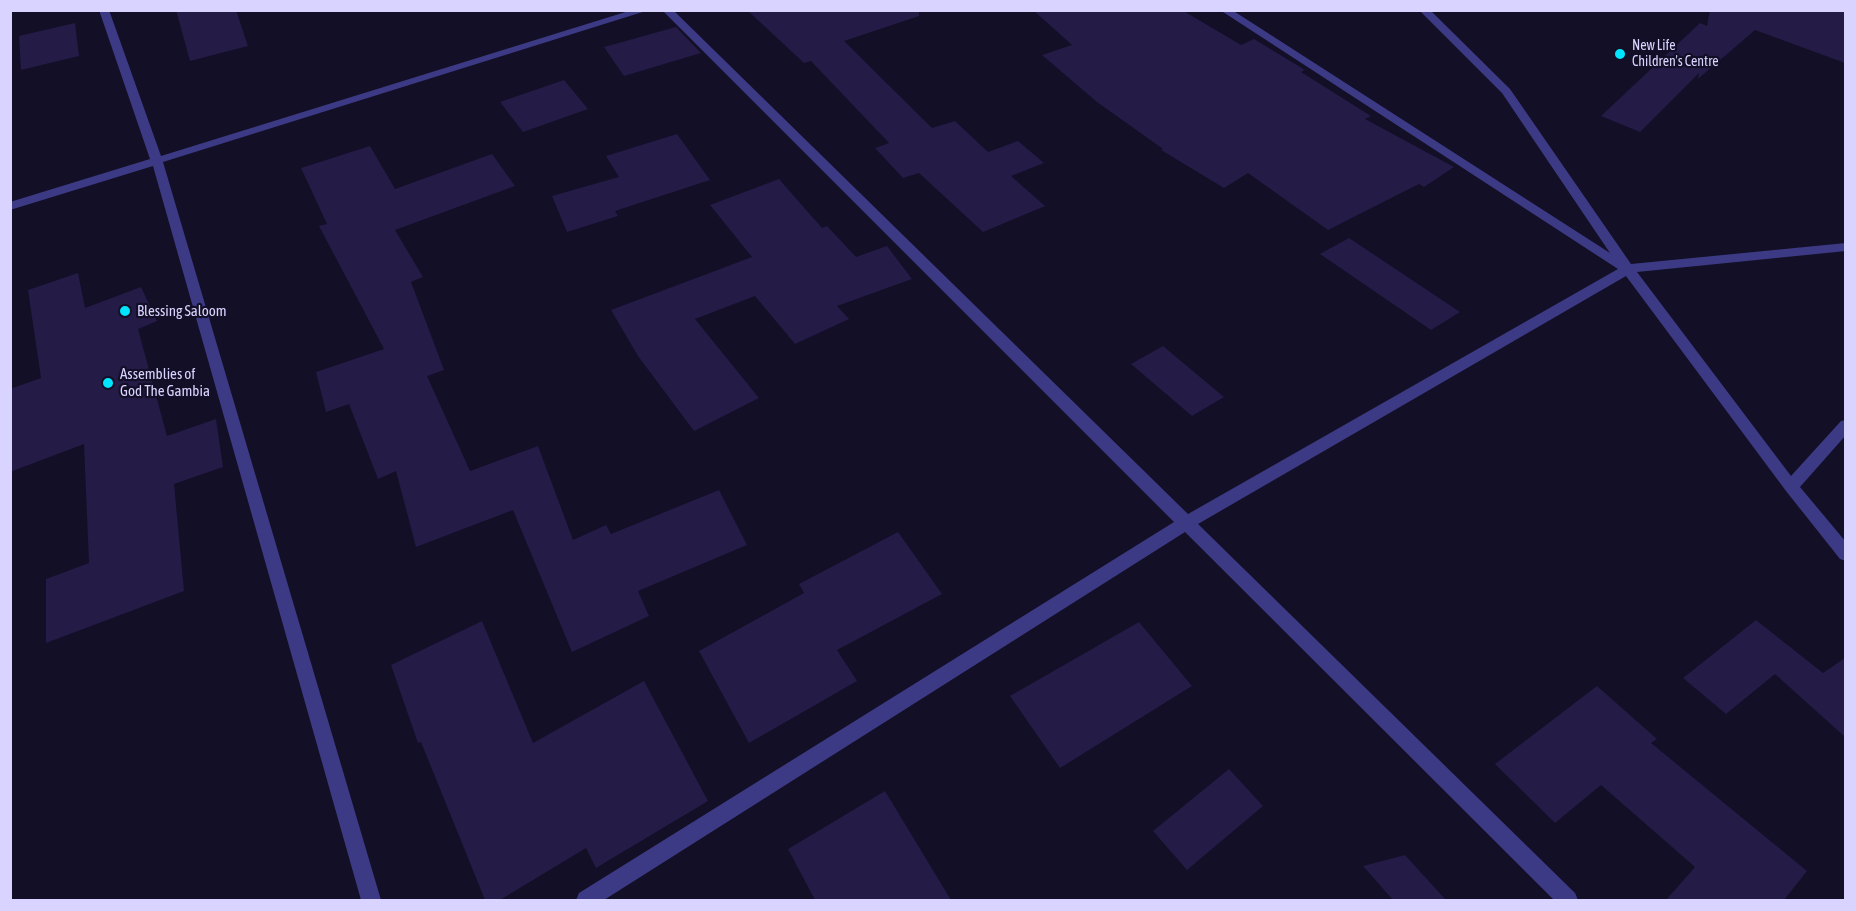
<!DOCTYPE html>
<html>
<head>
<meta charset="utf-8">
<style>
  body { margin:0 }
  #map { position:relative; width:1856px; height:911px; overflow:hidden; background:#130f26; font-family:"Asap Condensed",sans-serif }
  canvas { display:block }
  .frame { position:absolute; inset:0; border:12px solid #d9d4ff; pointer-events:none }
</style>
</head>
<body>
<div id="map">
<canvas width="1856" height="911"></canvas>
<div class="frame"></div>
</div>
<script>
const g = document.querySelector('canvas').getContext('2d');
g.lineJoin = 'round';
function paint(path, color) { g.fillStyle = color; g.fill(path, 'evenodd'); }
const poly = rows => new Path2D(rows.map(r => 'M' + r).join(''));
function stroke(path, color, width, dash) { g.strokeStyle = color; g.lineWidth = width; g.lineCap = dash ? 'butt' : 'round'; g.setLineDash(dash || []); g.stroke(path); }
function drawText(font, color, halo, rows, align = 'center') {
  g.font = font + ' "Asap Condensed",sans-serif'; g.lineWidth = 4.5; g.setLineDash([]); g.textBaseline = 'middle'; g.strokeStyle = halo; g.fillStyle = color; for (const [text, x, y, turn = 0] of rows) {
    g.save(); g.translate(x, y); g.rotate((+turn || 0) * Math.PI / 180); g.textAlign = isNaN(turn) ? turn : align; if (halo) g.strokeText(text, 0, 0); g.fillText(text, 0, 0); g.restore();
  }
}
const building = poly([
  [176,10,236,10,248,46,190,61],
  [747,10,919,10,919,16,844,41,932,128,955,121,988,152,1018,141,1044,163,1011,176,1045,206,983,232,919,173,903,178,875,148,889,143,811,61,804,63],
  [1033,10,1182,10,1241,45,1254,39,1305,70,1301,72,1371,116,1365,119,1454,167,1424,187,1419,184,1328,230,1248,173,1224,188,1161,150,1163,149,1097,102,1042,55,1072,45],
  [1710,10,1845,10,1845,63,1755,30,1698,79,1699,73,1640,132,1601,116,1700,23,1707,26],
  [75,23,79,56,21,70,19,36],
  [676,27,701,53,624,76,604,47],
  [564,80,588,109,523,132,500,102],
  [677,134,710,180,615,211,618,216,567,232,552,196,619,177,606,156],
  [370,146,395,189,492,154,515,186,395,230,423,277,411,282,444,370,427,376,470,471,538,446,573,540,606,525,611,534,719,490,747,545,638,591,649,616,572,652,513,510,416,547,396,471,378,479,349,404,326,412,316,372,384,349,319,226,327,224,301,168],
  [779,179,822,228,827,226,856,257,887,246,912,279,837,306,849,319,795,344,755,296,695,319,759,398,694,431,638,356,611,310,752,257,710,205],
  [1349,238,1460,312,1431,330,1320,254],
  [78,273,85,308,141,287,157,321,138,329,167,436,216,419,223,467,174,484,184,591,46,643,46,579,89,563,84,444,10,472,10,389,41,378,28,290],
  [1163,346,1224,397,1192,416,1131,364],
  [898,532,942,594,837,650,857,681,749,743,699,651,804,593,799,584],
  [1756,620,1823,673,1845,658,1845,737,1775,674,1726,714,1683,678],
  [482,621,533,743,644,681,708,801,596,868,586,848,500,900,485,900,421,742,418,743,391,665],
  [1139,622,1192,686,1060,768,1010,696],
  [1597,686,1657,739,1651,743,1807,871,1784,900,1666,900,1695,867,1601,785,1555,823,1495,764],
  [1229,769,1263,806,1187,870,1153,831],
  [885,791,951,900,815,900,788,849],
  [1405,855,1446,900,1393,900,1363,866]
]);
const minor = poly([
  [99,10,109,10,161,156,632,10,649,10,163,162,381,900,361,900,153,166,10,210,10,202,150,159,99,10],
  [662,10,673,10,1188,514,1618,269,1220,10,1232,10,1610,253,1502,93,1419,10,1430,10,1510,89,1631,264,1846,243,1846,251,1637,272,1791,476,1841,421,1846,420,1846,435,1800,487,1846,542,1846,561,1840,559,1786,491,1626,276,1198,524,1575,893,1578,900,1554,900,1185,532,604,900,576,900,579,893,1174,522,662,10]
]);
const markers = [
  [1620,54,6,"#00e5ff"],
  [125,311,6,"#00e5ff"],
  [108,383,6,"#00e5ff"]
];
const farPoinames = [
  ["New Life",1632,46],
  ["Children's Centre",1632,62]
];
const poiNames = [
  ["Blessing Saloom",137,311],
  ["Assemblies of",120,374],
  ["God The Gambia",120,391]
];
paint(building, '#241b47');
paint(minor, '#3d3a85');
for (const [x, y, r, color] of markers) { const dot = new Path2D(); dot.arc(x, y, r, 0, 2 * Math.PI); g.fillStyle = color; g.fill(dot); stroke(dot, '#130f26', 2); }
drawText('14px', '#d9d4ff', '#130f26', farPoinames, 'left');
drawText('15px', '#d9d4ff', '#130f26', poiNames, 'left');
</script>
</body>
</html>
